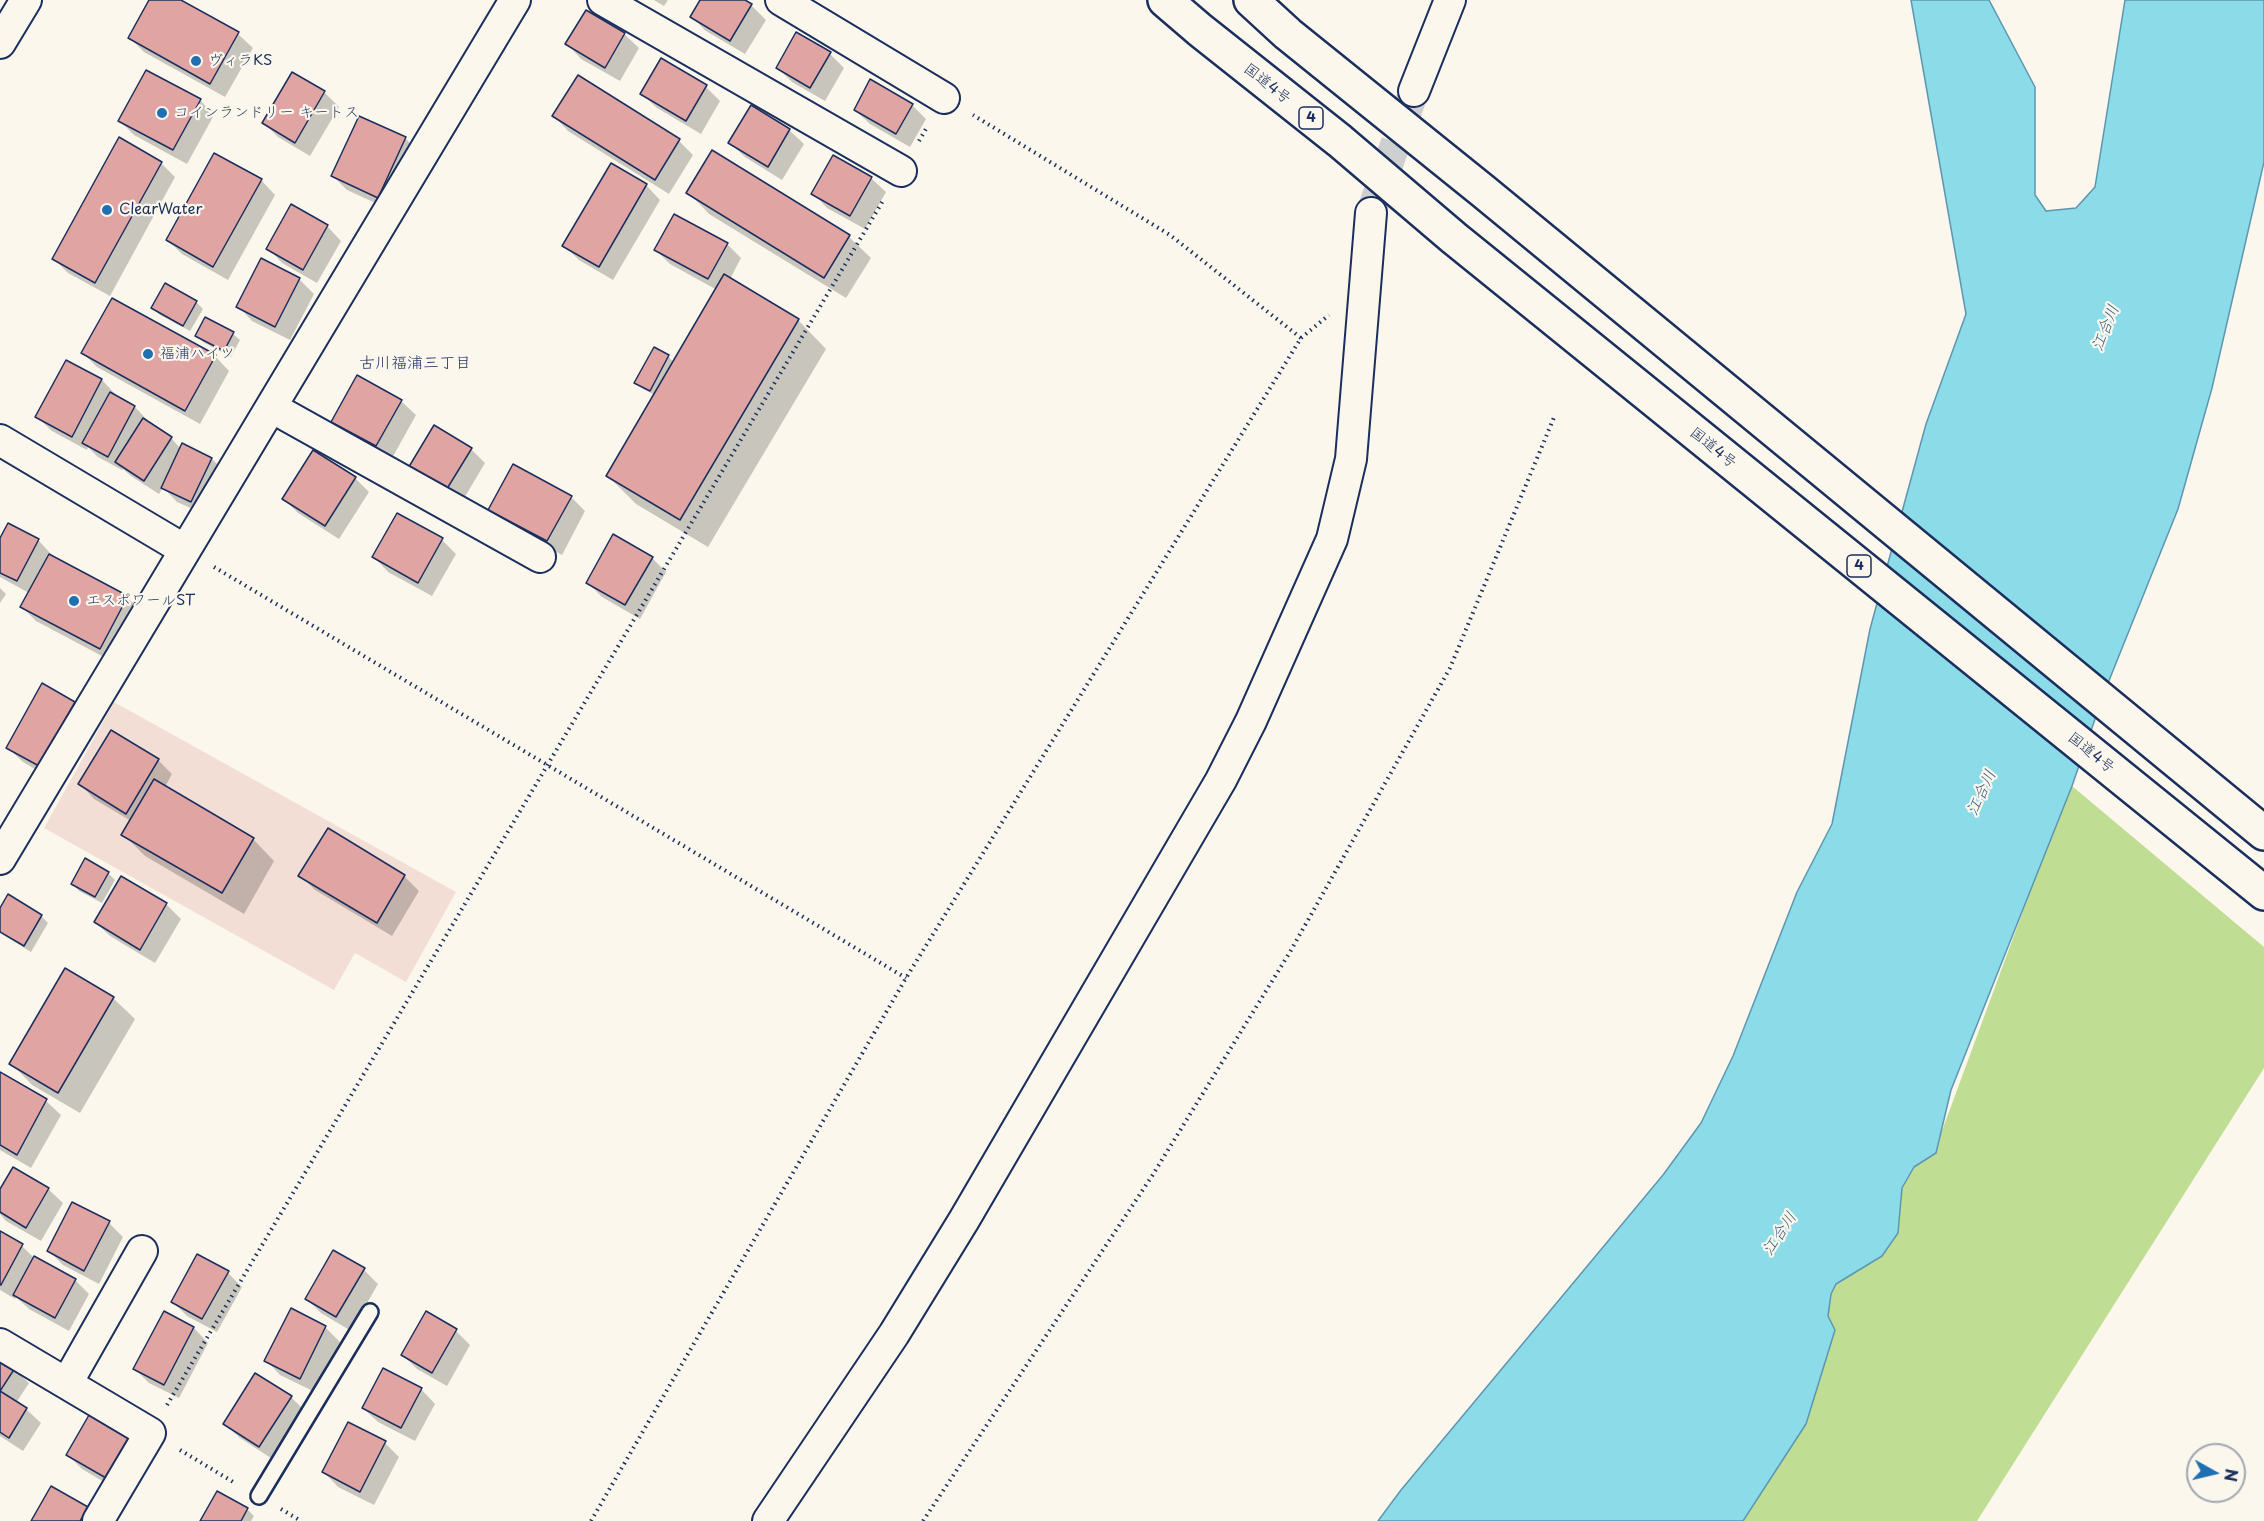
<!DOCTYPE html>
<html>
<head>
<meta charset="utf-8">
<style>
  body { margin:0 }
  #map { position:relative; width:2264px; height:1521px; overflow:hidden; background:#fbf7ec; font-family:"Playpen Sans",sans-serif }
  canvas { display:block }
  .north { position:absolute; left:2186px; top:1443px; width:60px; height:60px; box-sizing:border-box; background:#fbf7ec; border:2px solid #a1a7b3; border-radius:50%; rotate:98deg; font-size:16px; font-weight:700; line-height:24px; text-align:center; color:#1b2f5e }
  .north::after { content:''; display:block; margin:auto; width:21px; height:27px; background:#1f6fb2; clip-path:polygon(50% 0,100% 100%,50% 72%,0 100%) }
</style>
</head>
<body>
<div id="map">
<canvas width="2264" height="1521"></canvas>
<div class="north">N</div>
</div>
<script>
const g = document.querySelector('canvas').getContext('2d');
g.lineJoin = 'round';
function paint(path, color) { g.fillStyle = color; g.fill(path, 'evenodd'); }
const poly = rows => new Path2D(rows.map(r => 'M' + r).join(''));
function stroke(path, color, width, dash) { g.strokeStyle = color; g.lineWidth = width; g.lineCap = dash ? 'butt' : 'round'; g.setLineDash(dash || []); g.stroke(path); }
function drawText(font, color, halo, rows, align = 'center') {
  g.font = font + ' "Playpen Sans","Klee One",sans-serif'; g.lineWidth = 4.5; g.setLineDash([]); g.textBaseline = 'middle'; g.strokeStyle = halo; g.fillStyle = color; for (const [text, x, y, turn = 0] of rows) {
    g.save(); g.translate(x, y); g.rotate((+turn || 0) * Math.PI / 180); g.textAlign = isNaN(turn) ? turn : align; if (halo) g.strokeText(text, 0, 0); g.fillText(text, 0, 0); g.restore();
  }
}
const built = poly([
  [114,702,456,892,406,982,355,953,334,990,44,828]
]);
const green = poly([
  [2072,786,2264,947,2264,1068,1977,1521,1743,1521,1806,1424,1828,1316,1831,1294,1836,1284,1882,1256,1898,1233,1902,1188,1914,1167,1936,1153,1939,1139,2030,892]
]);
const water = poly([
  [1911,0,1989,0,2035,87,2035,195,2046,211,2076,208,2095,187,2125,0,2264,0,2264,162,2212,388,2178,509,2104,693,2072,786,1951,1090,1936,1153,1914,1167,1902,1188,1898,1233,1882,1256,1836,1284,1831,1294,1828,1316,1835,1330,1806,1424,1743,1521,1378,1521,1401,1490,1663,1175,1701,1123,1733,1056,1797,892,1832,824,1870,629,1926,424,1966,314,1911,0]
]);
const shadow = poly([
  [151,0,178,0,238,34,253,48,225,97,144,52,130,38],
  [654,0,668,0,664,6],
  [702,0,742,0,751,5,766,20,745,54,706,31,692,17],
  [586,12,624,34,639,48,620,81,581,59,567,44],
  [797,34,830,54,844,68,825,101,792,82,778,68],
  [706,87,720,101,701,134,657,108,642,94],
  [324,92,339,107,310,156,278,137,264,123],
  [200,100,214,115,187,164,134,135,120,121],
  [912,105,926,119,910,147,870,124,855,110],
  [752,107,789,130,804,144,782,180,745,157,730,143],
  [554,116,679,141,693,155,669,194,568,131],
  [405,138,420,153,393,211,347,190,333,176],
  [712,152,849,237,871,258,846,298,709,214,688,192],
  [161,163,175,177,110,296,68,273,54,259],
  [871,178,886,192,865,229,827,208,813,193],
  [261,180,275,195,228,280,182,254,168,240],
  [646,185,660,200,613,280,579,260,564,246],
  [327,226,341,241,317,283,282,263,268,248],
  [727,244,741,258,730,279,798,320,826,349,708,547,636,504,607,475,655,395,643,389,636,382,668,356,674,363,717,290,670,264,656,250],
  [299,279,314,294,290,340,252,321,238,306],
  [196,302,203,309,190,331,160,315,153,308],
  [233,334,240,340,231,357,203,342,197,335],
  [83,353,215,356,229,371,200,424,97,367],
  [67,362,102,380,116,395,115,397,135,407,149,422,148,424,171,438,181,449,183,445,212,459,226,473,206,515,177,502,163,487,159,494,131,476,123,469,122,470,98,457,88,447,87,450,52,431,37,417],
  [401,401,416,415,391,460,347,436,333,422],
  [471,449,485,463,460,505,409,470],
  [355,478,369,492,339,539,298,513,284,499],
  [571,497,585,511,562,555,505,524,490,509],
  [38,540,52,555,51,557,127,597,142,612,115,663,36,621,22,607,29,593,0,577,0,541],
  [442,540,456,554,432,596,388,572,374,557],
  [652,558,666,572,640,619,602,597,587,582],
  [0,588,6,594,0,603],
  [74,703,88,717,54,780,23,762,8,748],
  [158,760,172,774,165,787,253,839,274,861,244,914,145,856,123,834,131,821,94,799,80,784],
  [328,830,404,876,419,891,392,936,315,890,300,875],
  [86,860,108,873,115,880,102,903,79,891,73,884],
  [121,878,166,904,181,919,155,963,110,936,95,922],
  [0,911,41,916,48,923,31,952,0,933],
  [113,998,135,1019,80,1113,32,1085,11,1063],
  [0,1074,46,1101,61,1115,31,1168,0,1150],
  [14,1169,48,1189,63,1203,41,1241,6,1221,0,1214,0,1192],
  [109,1223,123,1237,99,1284,63,1265,49,1251],
  [0,1233,22,1246,35,1259,75,1280,89,1294,69,1331,29,1309,16,1297,15,1299,0,1290],
  [333,1252,364,1270,378,1284,351,1331,321,1313,306,1298],
  [228,1273,242,1287,217,1332,187,1316,173,1302],
  [291,1310,325,1327,340,1342,315,1392,280,1375,266,1360],
  [164,1313,194,1328,208,1343,179,1398,149,1383,135,1369],
  [456,1331,470,1345,447,1386,417,1369,403,1355],
  [0,1360,14,1369,29,1383,16,1403,26,1409,41,1423,23,1451,0,1436],
  [421,1389,435,1404,415,1441,378,1422,363,1408],
  [291,1397,305,1411,274,1460,240,1438,225,1424],
  [128,1440,142,1455,121,1492,82,1469,67,1454],
  [385,1443,399,1457,374,1505,338,1487,324,1472],
  [247,1509,254,1516,251,1521,202,1521]
]);
const building = poly([
  [149,0,181,0,239,32,210,84,128,38,149,0],
  [700,0,745,0,752,4,730,41,690,17,700,0],
  [586,10,625,33,605,68,565,44,586,10],
  [796,32,831,52,810,88,776,68,796,32],
  [661,58,707,85,686,121,640,94,661,58],
  [146,70,201,99,173,150,118,121,146,70],
  [292,72,325,91,295,143,262,123,292,72],
  [578,75,680,139,655,180,552,116,578,75],
  [870,79,913,104,896,134,854,110,870,79],
  [751,105,790,129,768,167,728,143,751,105],
  [359,116,406,137,378,198,331,176,359,116],
  [119,137,162,162,95,283,52,259,119,137],
  [712,150,850,235,824,278,686,193,712,150],
  [214,153,262,179,213,267,166,240,214,153],
  [833,155,872,177,850,216,811,194,833,155],
  [611,163,647,184,599,267,562,246,611,163],
  [291,204,328,225,303,270,266,249,291,204],
  [674,214,728,243,708,279,654,250,674,214],
  [261,258,300,278,275,327,236,307,261,258],
  [724,274,799,319,680,520,606,476,724,274],
  [165,283,197,301,183,326,151,308,165,283],
  [112,298,216,355,185,411,81,353,112,298],
  [205,317,234,332,224,351,195,336,205,317],
  [654,347,669,355,650,391,634,383,654,347],
  [66,360,102,379,72,437,35,417,66,360],
  [357,375,402,400,376,446,331,422,357,375],
  [110,392,135,406,108,457,82,443,110,392],
  [143,418,172,437,144,481,115,462,143,418],
  [434,425,472,448,445,492,407,470,434,425],
  [182,443,212,458,191,502,161,488,182,443],
  [313,450,356,477,325,526,282,499,313,450],
  [513,464,572,496,547,541,488,510,513,464],
  [397,513,443,538,418,583,372,557,397,513],
  [8,523,39,539,17,581,0,573,0,538,8,523],
  [613,534,653,557,625,605,586,583,613,534],
  [49,554,128,596,100,649,20,607,49,554],
  [42,683,75,702,39,766,6,748,42,683],
  [111,730,159,759,126,814,78,784,111,730],
  [154,779,254,838,222,893,121,835,154,779],
  [328,828,405,875,377,923,298,876,328,828],
  [85,858,109,872,95,897,71,884,85,858],
  [121,876,167,903,140,950,94,922,121,876],
  [8,894,42,915,24,946,0,932,0,908,8,894],
  [65,968,114,997,58,1093,9,1064,65,968],
  [0,1072,47,1099,17,1155,0,1145,0,1072],
  [13,1167,49,1188,26,1228,0,1212,0,1189,13,1167],
  [72,1202,110,1221,84,1271,47,1251,72,1202],
  [0,1231,23,1244,1,1285,0,1285,0,1231],
  [333,1250,365,1268,336,1317,305,1299,333,1250],
  [197,1254,229,1271,202,1319,171,1302,197,1254],
  [34,1256,76,1279,55,1318,13,1295,34,1256],
  [291,1308,326,1326,300,1379,264,1361,291,1308],
  [164,1311,194,1327,164,1385,133,1369,164,1311],
  [426,1311,457,1329,432,1373,401,1355,426,1311],
  [0,1358,15,1368,0,1391,27,1408,9,1438,0,1432,0,1358],
  [383,1368,422,1388,401,1428,362,1408,383,1368],
  [255,1373,292,1396,259,1447,223,1424,255,1373],
  [89,1415,129,1439,106,1478,66,1455,89,1415],
  [348,1422,386,1441,360,1492,322,1472,348,1422],
  [51,1486,88,1507,80,1521,31,1521,51,1486],
  [217,1491,248,1508,241,1521,200,1521,217,1491]
]);
const minorTunnel = poly([
  [1371,213,1414,91]
]);
const path = poly([
  [919,141,927,127],
  [1301,338,1329,315],
  [214,567,906,978],
  [167,1405,884,199],
  [180,1450,235,1483],
  [281,1509,301,1521],
  [591,1521,906,978,1301,338,1170,235,973,115],
  [923,1521,1152,1176,1290,952,1450,668,1555,415]
]);
const service = poly([
  [259,1496,370,1312]
]);
const minor = poly([
  [603,0,901,171],
  [781,0,944,98],
  [0,43,26,0],
  [1414,91,1450,0],
  [271,407,540,557],
  [0,440,185,550],
  [0,859,515,0],
  [0,1344,150,1433,98,1521],
  [67,1383,142,1251],
  [768,1521,894,1334,964,1220,1221,780,1251,721,1332,539,1351,459,1371,213]
]);
const trunk = poly([
  [1165,0,1200,30,1340,141,1454,238,2264,893],
  [1251,0,1288,34,1483,191,2264,833]
]);
const markers = [
  [196,61,6,"#1f6fb2"],
  [162,113,6,"#1f6fb2"],
  [107,210,6,"#1f6fb2"],
  [148,354,6,"#1f6fb2"],
  [74,601,6,"#1f6fb2"]
];
const shields = [
  [1311,118,24],
  [1859,566,24]
];
const shieldNames = [
  ["4",1311,118],
  ["4",1859,566]
];
const poiNames = [
  ["ヴィラKS",208,61],
  ["コインランドリー キートス",174,113],
  ["ClearWater",119,210],
  ["福浦ハイツ",160,354],
  ["エスポワールST",86,601]
];
const streetNames = [
  ["国道4号",1267,84,38],
  ["国道4号",1713,448,39],
  ["国道4号",2091,753,39]
];
const waterNames = [
  ["江合川",2106,328,-68],
  ["江合川",1982,793,-65],
  ["江合川",1780,1234,-56]
];
const neighbourhoodNames = [
  ["古川福浦三丁目",415,364]
];
paint(built, '#f3ded6');
paint(green, '#c0dd94');
paint(water, '#8bdbe8');
stroke(water, '#5e96b1', 1.5);
paint(shadow, '#0003');
paint(building, '#e0a5a3');
stroke(building, '#1b2f5e', 1.5);
stroke(minorTunnel, '#cecfd0', 30, [30, 15]);
stroke(service, '#1b2f5e', 20);
stroke(minor, '#1b2f5e', 34);
stroke(trunk, '#1b2f5e', 38);
stroke(path, '#1b2f5e', 4, [1.5, 4.5]);
stroke(service, '#fbf7ec', 15);
stroke(minor, '#fbf7ec', 30);
stroke(trunk, '#fbf7ec', 33);
for (const [x, y, r, color] of markers) { const dot = new Path2D(); dot.arc(x, y, r, 0, 2 * Math.PI); g.fillStyle = color; g.fill(dot); stroke(dot, '#fbf7ec', 2); }
for (const [x, y, w] of shields) { const box = new Path2D(); box.roundRect(x - w / 2, y - 11, w, 22, 4.5); g.fillStyle = '#fbf7ec'; g.fill(box); stroke(box, '#1b2f5e', 1.5); }
drawText('bold 14px', '#1b2f5e', null, shieldNames);
drawText('15px', '#1b2f5e', '#fbf7ec', poiNames, 'left');
drawText('15px', '#1b2f5e', '#fbf7ec', streetNames);
drawText('italic 16px', '#375a80', '#fbf7ec', waterNames);
drawText('16px', '#1b2f5e', '#fbf7ec', neighbourhoodNames);
</script>
</body>
</html>
